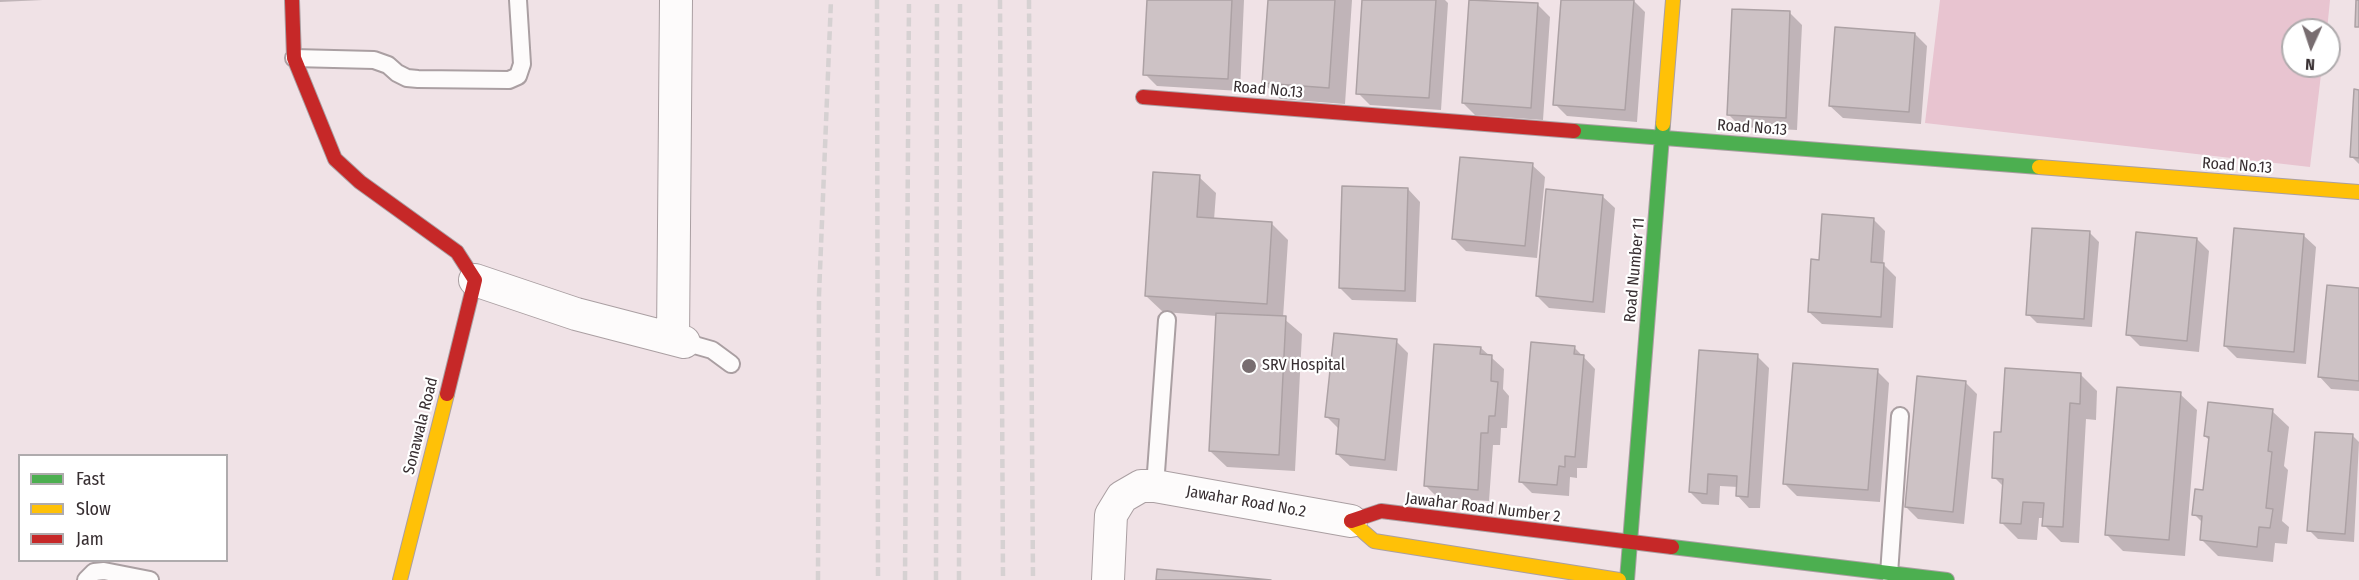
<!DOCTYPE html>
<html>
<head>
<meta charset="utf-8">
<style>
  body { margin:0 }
  #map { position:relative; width:2359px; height:580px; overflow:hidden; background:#f0e2e6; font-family:"Fira Sans Condensed",sans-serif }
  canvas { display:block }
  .legend { position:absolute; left:18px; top:454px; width:210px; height:108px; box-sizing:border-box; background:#fff; border:2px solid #afabad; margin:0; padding:8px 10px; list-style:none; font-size:18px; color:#372e31 }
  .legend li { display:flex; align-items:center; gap:12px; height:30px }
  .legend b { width:30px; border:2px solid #afabad }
  .north { position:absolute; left:2281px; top:18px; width:60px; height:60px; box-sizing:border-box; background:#fff; border:2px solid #afabad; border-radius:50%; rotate:183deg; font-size:16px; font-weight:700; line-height:24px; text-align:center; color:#372e31 }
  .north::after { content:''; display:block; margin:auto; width:21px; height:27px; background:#786d70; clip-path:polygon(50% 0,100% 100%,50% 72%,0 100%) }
</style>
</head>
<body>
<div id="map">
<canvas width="2359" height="580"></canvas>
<ul class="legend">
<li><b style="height:8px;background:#4caf50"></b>Fast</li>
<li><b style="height:8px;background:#ffc107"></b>Slow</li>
<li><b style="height:8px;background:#c62828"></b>Jam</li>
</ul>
<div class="north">N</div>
</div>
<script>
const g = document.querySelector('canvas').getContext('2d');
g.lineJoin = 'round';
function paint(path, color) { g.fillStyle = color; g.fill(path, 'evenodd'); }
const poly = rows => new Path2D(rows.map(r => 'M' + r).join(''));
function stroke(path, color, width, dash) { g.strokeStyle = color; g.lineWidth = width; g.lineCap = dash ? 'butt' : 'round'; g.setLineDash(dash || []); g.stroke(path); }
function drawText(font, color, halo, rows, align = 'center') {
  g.font = font + ' "Fira Sans Condensed",sans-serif'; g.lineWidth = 4.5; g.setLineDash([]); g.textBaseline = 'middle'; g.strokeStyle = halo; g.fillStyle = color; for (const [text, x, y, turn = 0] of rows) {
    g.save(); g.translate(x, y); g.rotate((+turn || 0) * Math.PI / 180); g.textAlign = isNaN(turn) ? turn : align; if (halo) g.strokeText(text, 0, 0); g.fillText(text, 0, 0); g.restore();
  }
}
const green = poly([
  [1940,0,2330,0,2327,30,2293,30,2293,66,2322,66,2310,167,1925,123]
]);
const shadow = poly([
  [0,0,43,0,0,2],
  [1148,0,1244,0,1240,91,1157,86,1145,74],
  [1270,0,1352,0,1345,104,1280,99,1263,83],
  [1363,0,1445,0,1448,3,1441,110,1370,105,1358,93],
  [1470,0,1538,5,1550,17,1543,120,1475,115,1463,103],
  [1562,0,1633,0,1645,12,1637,122,1567,116,1555,104],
  [1789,12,1802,25,1797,130,1741,127,1729,115],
  [1915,34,1927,46,1921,124,1843,118,1830,106],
  [2359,91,2359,164,2352,157],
  [1532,165,1545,177,1537,258,1466,251,1454,239],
  [1199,177,1216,193,1214,220,1272,224,1288,240,1283,318,1302,334,1295,471,1227,467,1210,451,1217,316,1163,312,1146,296],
  [1408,189,1420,202,1416,302,1352,300,1340,288],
  [1602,196,1615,208,1605,313,1549,308,1537,296],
  [1873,219,1885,231,1883,264,1896,277,1893,328,1822,324,1809,312,1821,262],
  [2090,233,2099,242,2092,327,2037,323,2028,314],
  [2303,235,2316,247,2306,364,2237,358,2225,346],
  [2197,239,2209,251,2199,352,2140,346,2128,334],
  [2359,289,2359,391,2331,389,2319,376],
  [1396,341,1408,353,1397,471,1350,466,1337,454,1340,430,1327,417],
  [1574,347,1595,369,1587,468,1577,468,1577,478,1570,477,1569,496,1532,493,1520,481],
  [1481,348,1504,369,1503,389,1509,396,1507,428,1501,428,1500,445,1493,445,1489,501,1438,498,1426,486],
  [1757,356,1769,368,1760,508,1749,508,1737,495,1738,487,1720,486,1719,505,1702,504,1690,492],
  [1877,371,1889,383,1880,502,1797,496,1785,484],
  [2080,374,2097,391,2096,420,2086,419,2079,543,2061,542,2044,525,2044,518,2039,518,2037,540,2018,539,2001,522,2004,487,1994,477,2002,434],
  [1965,382,1977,394,1964,524,1918,519,1906,507],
  [2180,394,2197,410,2185,556,2123,551,2107,535],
  [2272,411,2289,427,2284,466,2288,470,2282,521,2289,527,2287,544,2275,543,2273,562,2218,556,2201,539,2203,523,2194,514,2204,492,2210,441,2205,436],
  [2353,436,2359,442,2354,542,2318,539,2309,530]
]);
const building = poly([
  [1147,0,1232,0,1228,79,1143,75,1147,0],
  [1268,0,1335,0,1329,88,1262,83,1268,0],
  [1362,0,1436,0,1429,98,1356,94,1362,0],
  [1469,0,1538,3,1531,108,1462,103,1469,0],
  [1561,0,1634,0,1625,110,1553,105,1561,0],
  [2356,0,2359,0,2359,27,2355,27,2356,0],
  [1732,9,1790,11,1786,118,1727,115,1732,9],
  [1835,27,1915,33,1909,112,1829,106,1835,27],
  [2354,89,2359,90,2359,158,2350,157,2354,89],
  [1460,157,1533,163,1525,246,1452,239,1460,157],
  [1153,172,1200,175,1197,217,1272,222,1267,304,1145,296,1153,172],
  [1342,186,1408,188,1405,291,1339,288,1342,186],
  [1546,189,1603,195,1593,302,1536,296,1546,189],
  [1822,214,1874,218,1871,262,1884,263,1881,317,1808,312,1811,259,1819,260,1822,214],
  [2032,228,2090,231,2084,319,2026,315,2032,228],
  [2234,228,2304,234,2294,352,2224,346,2234,228],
  [2136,232,2197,238,2187,341,2126,335,2136,232],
  [2327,285,2359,288,2359,381,2318,377,2327,285],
  [1216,313,1286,316,1279,455,1209,451,1216,313],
  [1334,333,1397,339,1385,460,1336,454,1339,419,1325,417,1334,333],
  [1531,342,1575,346,1574,354,1584,355,1575,457,1565,456,1565,467,1559,466,1557,485,1519,482,1531,342],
  [1434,344,1481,347,1480,354,1492,355,1491,381,1498,382,1495,416,1489,416,1488,433,1481,433,1478,490,1424,486,1434,344],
  [1699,350,1758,354,1748,497,1736,496,1737,476,1708,474,1707,494,1689,492,1699,350],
  [1793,363,1878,369,1868,490,1783,484,1793,363],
  [2005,368,2081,373,2080,404,2070,403,2063,527,2042,526,2044,503,2023,502,2021,524,2000,523,2003,479,1992,478,1994,432,2001,432,2005,368],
  [1917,376,1966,381,1953,512,1905,507,1917,376],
  [2117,387,2181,392,2169,540,2105,535,2117,387],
  [2208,402,2273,409,2268,451,2272,452,2266,508,2273,509,2270,528,2259,527,2257,547,2200,540,2202,516,2192,515,2195,489,2203,490,2209,437,2204,436,2208,402],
  [2315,432,2353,434,2345,534,2307,531,2315,432],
  [1157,569,1271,580,1156,580,1157,569]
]);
const lane = poly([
  [294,58,374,60,388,65,397,73,407,78,418,79,509,80,518,76,522,64,518,0],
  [684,342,712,350,731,364],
  [1155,486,1167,320],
  [1889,574,1900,416],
  [86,580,94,572,104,571,150,580]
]);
const street = poly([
  [475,280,576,314,684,342],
  [673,339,676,0],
  [1108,580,1111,515,1122,497,1141,486,1155,486,1351,521]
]);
const fast = poly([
  [1574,131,2039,167],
  [1672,547,1947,580],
  [1627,580,1663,124]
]);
const slow = poly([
  [1663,124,1673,0],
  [2039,167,2359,192],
  [1351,521,1374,541,1619,580],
  [400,580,447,394]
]);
const jam = poly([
  [292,0,294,58,335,159,360,182,457,252,475,280,447,394],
  [1143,97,1574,131],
  [1351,521,1381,511,1672,547]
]);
const rail = poly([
  [877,0,878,580],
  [1000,0,1003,580],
  [1029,0,1033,580],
  [818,580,819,295,831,0],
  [905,580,909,0],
  [936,580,937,0],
  [959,580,960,0]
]);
const markers = [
  [1249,366,8,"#786d70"]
];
const streetNames = [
  ["Road No.13",1268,90,5],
  ["Road No.13",1752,128,4],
  ["Road No.13",2237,166,4],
  ["Road Number 11",1635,270,-85],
  ["Sonawala Road",421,426,-76],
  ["Jawahar Road No.2",1246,502,10],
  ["Jawahar Road Number 2",1483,508,7]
];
const poiNames = [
  ["SRV Hospital",1262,366]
];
paint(green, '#e8c4d0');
paint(shadow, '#0003');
paint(building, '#cdc2c5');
stroke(building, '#aca1a4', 1.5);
stroke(lane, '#aa9fa2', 20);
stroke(street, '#aa9fa2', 34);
stroke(fast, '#aa9fa2', 16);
stroke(slow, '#aa9fa2', 16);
stroke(jam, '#aa9fa2', 16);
stroke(lane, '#fdfbfb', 16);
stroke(street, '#fdfbfb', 32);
stroke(fast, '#4caf50', 14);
stroke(slow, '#ffc107', 14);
stroke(jam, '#c62828', 14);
stroke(rail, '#d6d1d2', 4.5, [9, 4.5]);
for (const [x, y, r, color] of markers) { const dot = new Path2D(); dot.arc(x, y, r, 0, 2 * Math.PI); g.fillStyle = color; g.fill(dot); stroke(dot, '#fff', 2); }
drawText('16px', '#372e31', '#fff', streetNames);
drawText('16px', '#372e31', '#fff', poiNames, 'left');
</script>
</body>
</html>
